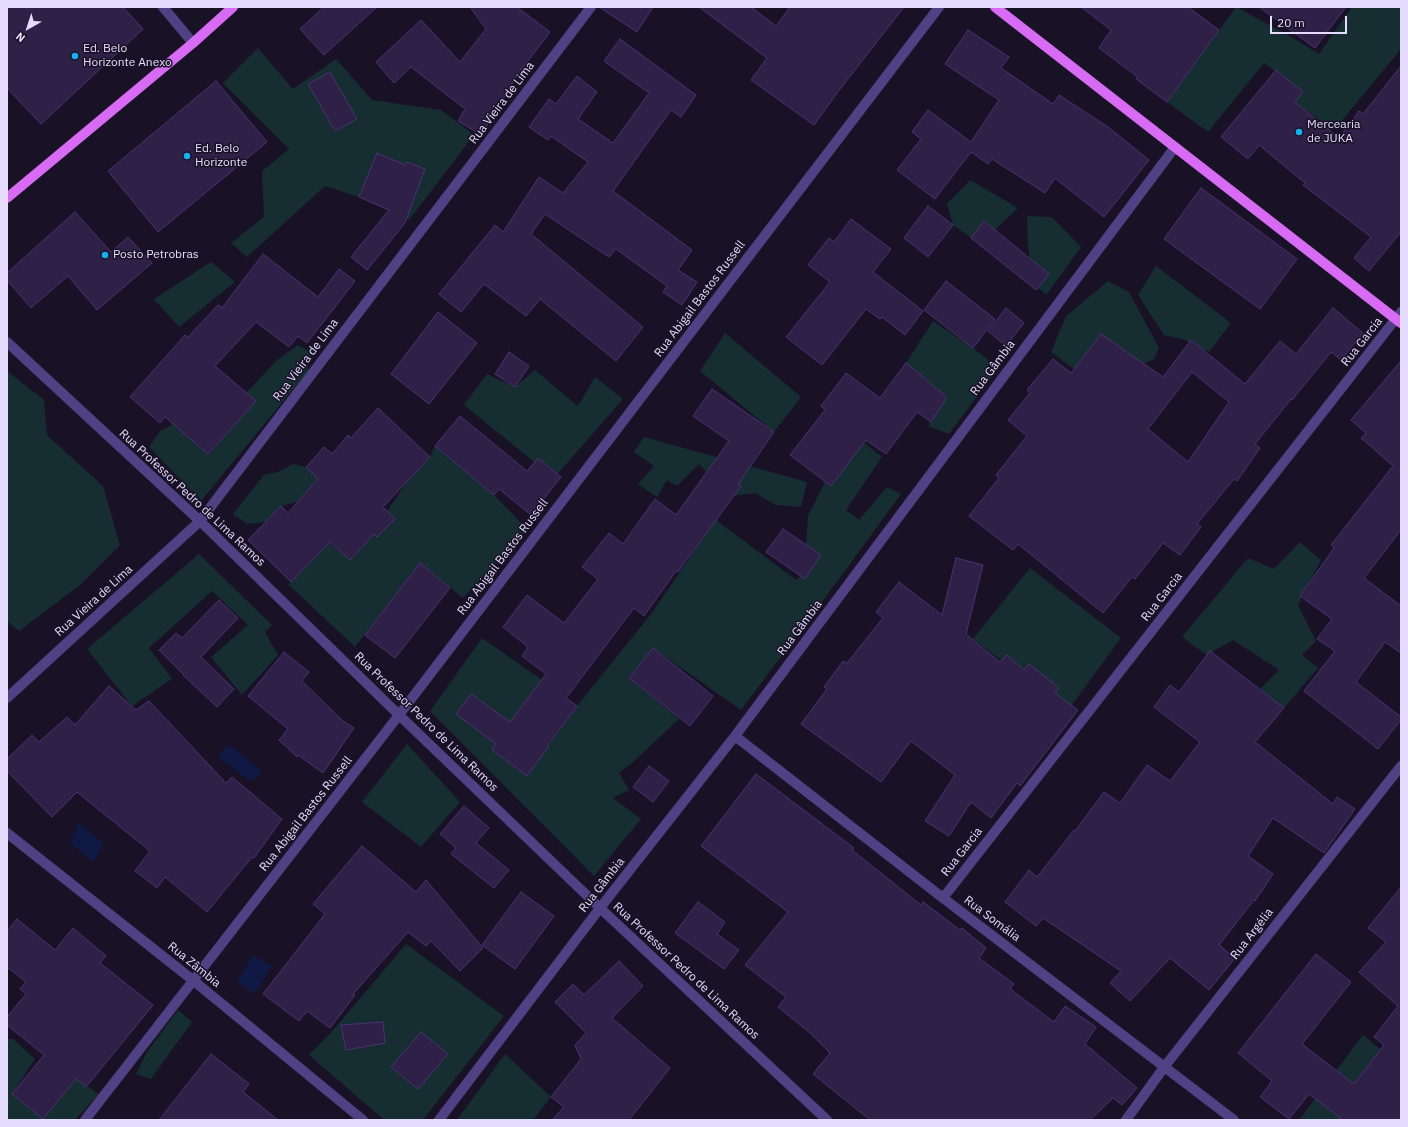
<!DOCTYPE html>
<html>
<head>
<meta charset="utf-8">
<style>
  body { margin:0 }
  #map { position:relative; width:1408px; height:1127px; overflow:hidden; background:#191227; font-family:"IBM Plex Sans",sans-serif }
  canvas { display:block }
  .frame { position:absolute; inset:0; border:8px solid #e5dbfc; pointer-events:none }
  .north { position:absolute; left:8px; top:8px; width:40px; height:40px; -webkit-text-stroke:3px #191227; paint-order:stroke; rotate:219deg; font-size:11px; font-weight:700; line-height:16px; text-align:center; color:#e5dbfc }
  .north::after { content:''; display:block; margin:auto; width:14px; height:18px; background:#e5dbfc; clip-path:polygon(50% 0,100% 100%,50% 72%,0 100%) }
  .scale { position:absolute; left:1270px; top:16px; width:77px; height:18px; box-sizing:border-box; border:2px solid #e5dbfc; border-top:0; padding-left:5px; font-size:12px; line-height:14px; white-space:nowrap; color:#e5dbfc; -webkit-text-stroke:3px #191227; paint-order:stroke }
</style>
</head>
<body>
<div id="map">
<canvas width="1408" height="1127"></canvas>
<div class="frame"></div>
<div class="north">N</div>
<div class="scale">20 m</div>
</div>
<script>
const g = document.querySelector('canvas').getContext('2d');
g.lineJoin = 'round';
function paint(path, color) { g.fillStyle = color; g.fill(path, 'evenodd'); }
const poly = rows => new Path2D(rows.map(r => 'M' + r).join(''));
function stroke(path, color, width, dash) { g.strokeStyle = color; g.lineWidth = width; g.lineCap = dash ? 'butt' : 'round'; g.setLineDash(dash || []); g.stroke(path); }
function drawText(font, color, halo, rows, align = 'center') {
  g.font = font + ' "IBM Plex Sans",sans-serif'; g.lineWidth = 3; g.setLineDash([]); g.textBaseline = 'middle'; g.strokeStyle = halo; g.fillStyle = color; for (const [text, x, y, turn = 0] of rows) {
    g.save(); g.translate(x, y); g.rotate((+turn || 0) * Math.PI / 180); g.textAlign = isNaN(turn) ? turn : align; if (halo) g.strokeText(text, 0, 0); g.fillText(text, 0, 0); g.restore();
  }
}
const green = poly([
  [1236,7,1293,38,1319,54,1352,7,1401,7,1401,49,1334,130,1294,102,1302,92,1264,63,1208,132,1167,102],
  [258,48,293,89,336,59,372,100,441,110,474,135,409,220,359,197,325,186,247,257,231,243,264,217,262,171,289,149,223,83],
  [970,180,1018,208,980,244,953,225,947,204],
  [1027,216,1052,217,1081,247,1046,295,1033,283,1028,246],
  [211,262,235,282,179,327,154,299],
  [1156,266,1231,323,1209,352,1185,340,1164,335,1138,295],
  [1108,281,1129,292,1159,348,1154,359,1134,368,1108,349,1074,369,1051,352,1066,316],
  [933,321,973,348,998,368,949,434,928,426,946,396,906,363],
  [725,333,801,397,774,432,700,371],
  [298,345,313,354,306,362,309,370,201,501,149,447,160,431,173,424,209,454,255,401,246,393,277,360],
  [535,370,578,406,595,377,623,399,554,478,464,405,487,374,515,387],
  [7,371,44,400,47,435,103,486,120,545,80,585,19,631,7,621],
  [830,416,882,457,846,510,859,520,887,487,901,494,842,575,741,710,653,648,629,678,679,719,633,762,619,773,629,790,613,798,641,819,594,876,430,711,482,638,542,680,492,750,527,776,577,706,651,614,716,520,796,580,821,555,806,547,808,516,834,464],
  [644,437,807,482,801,507,776,505,755,493,731,496,699,464,677,486,667,480,657,497,638,484,654,466,634,452],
  [435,446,494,495,527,529,463,598,420,563,355,647,288,584,291,582,329,543,350,560,365,544,406,483,430,457],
  [293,464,306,467,318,479,298,502,281,506,265,522,247,524,233,514,264,475,278,472],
  [1300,542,1321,560,1298,605,1316,641,1302,655,1318,668,1279,714,1260,689,1279,670,1233,640,1207,655,1182,637,1248,558,1274,569],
  [199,554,272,625,265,632,278,655,242,695,211,657,248,625,212,591,149,648,172,679,132,706,87,649],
  [1030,568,1121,638,1068,710,973,639],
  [407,744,460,802,421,847,362,802],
  [406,944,504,1016,423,1120,384,1120,309,1055,335,1028],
  [178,1010,192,1022,151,1079,136,1074,147,1052],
  [1363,1035,1401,1066,1387,1120,1299,1120],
  [7,1039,13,1039,35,1059,12,1094,43,1119,76,1079,99,1094,75,1120,7,1120],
  [505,1054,551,1097,533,1120,457,1120]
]);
const water = poly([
  [229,745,263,772,250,781,217,756],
  [79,823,104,844,93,862,70,843],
  [253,955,272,966,255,994,237,982]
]);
const building = poly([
  [7,7,123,7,143,29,41,124,7,88,7,7],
  [324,7,377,7,324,55,300,29,324,7],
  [470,7,517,7,550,32,518,74,481,135,458,121,465,109,411,67,394,83,376,62,421,20,460,62,486,29,470,7],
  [599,7,653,7,637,32,599,7],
  [699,7,751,7,776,26,790,7,904,7,837,93,814,125,751,80,767,58,699,7],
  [1081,7,1188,7,1219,30,1167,102,1136,79,1138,77,1099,48,1111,30,1081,7],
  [1259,7,1346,7,1315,48,1259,7],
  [968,30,1009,57,1001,68,1053,104,1059,95,1108,127,1149,160,1104,217,1055,178,1045,193,992,159,988,164,971,152,935,199,897,170,921,139,912,132,928,110,971,142,999,100,945,64,968,30],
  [620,39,696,95,681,117,671,110,613,191,692,250,678,270,697,282,682,305,663,292,667,286,616,249,609,257,545,214,531,234,643,327,616,361,540,299,526,316,484,284,461,312,439,294,495,225,503,232,539,177,563,193,588,162,551,136,548,140,529,127,549,99,556,104,577,76,597,92,578,119,613,143,649,93,604,61,620,39],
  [1401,66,1401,232,1369,271,1354,258,1371,237,1303,185,1305,183,1259,145,1248,159,1221,137,1276,70,1303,92,1295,102,1339,138,1359,111,1363,114,1401,66],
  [330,72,357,119,335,131,308,84,330,72],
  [216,81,267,142,158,232,108,171,216,81],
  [377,153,405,165,406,162,425,169,405,223,367,270,351,257,389,210,359,197,377,153],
  [1201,188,1297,259,1260,309,1164,239,1201,188],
  [928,206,953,225,928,257,904,238,928,206],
  [75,212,111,252,128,237,152,263,97,310,68,276,31,308,7,280,7,273,75,212],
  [851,219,891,249,873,272,923,311,905,335,882,317,880,319,866,309,822,365,786,337,830,282,808,265,829,238,834,242,851,219],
  [984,221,1049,274,1036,290,971,238,984,221],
  [263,254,318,297,339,269,355,281,307,343,298,336,289,347,256,322,215,366,256,401,208,454,165,417,160,423,130,397,185,335,188,337,218,305,222,308,263,254],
  [946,281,995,319,973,348,924,310,946,281],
  [1006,308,1024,323,1006,346,988,331,1006,308],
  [1333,308,1363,333,1341,360,1331,352,1292,400,1291,399,1255,444,1260,448,1237,481,1234,479,1197,524,1201,527,1180,555,1163,543,1135,579,1132,577,1103,613,1018,544,1013,550,969,516,999,478,996,475,1027,436,1008,420,1030,393,1027,390,1053,359,1071,373,1101,334,1163,377,1191,340,1245,384,1280,341,1296,354,1333,308],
  [1192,372,1229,402,1188,462,1148,429,1192,372],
  [438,312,477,343,429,404,391,374,438,312],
  [509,352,529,366,515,387,495,374,509,352],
  [1401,361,1401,530,1364,578,1401,606,1401,653,1385,642,1356,682,1401,717,1401,720,1378,749,1304,691,1335,651,1317,639,1332,619,1300,596,1334,548,1331,545,1393,466,1361,438,1366,433,1351,420,1401,361],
  [906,363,947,397,931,422,917,412,886,454,866,440,831,486,790,455,825,410,821,406,846,373,880,398,906,363],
  [712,389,774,432,738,484,741,486,678,572,676,571,644,616,634,608,566,698,577,706,548,745,549,746,527,776,492,750,496,744,456,714,471,694,510,722,546,674,522,656,528,647,503,627,527,595,564,623,598,579,582,567,609,533,623,544,655,499,676,515,729,441,693,416,712,389],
  [378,408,430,457,383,507,395,519,377,537,374,534,350,560,330,542,291,582,248,540,281,506,288,513,318,479,306,467,324,447,332,454,348,435,351,438,378,408],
  [460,416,527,471,538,458,561,477,531,515,499,489,494,495,435,446,460,416],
  [783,529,821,555,805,579,766,552,783,529],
  [956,558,983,565,966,634,1000,662,1007,655,1024,670,1029,664,1059,688,1055,693,1078,710,1020,786,1017,783,991,818,971,802,949,836,925,821,955,775,911,741,881,782,801,724,827,689,824,687,843,661,847,663,883,618,876,612,899,582,942,615,956,558],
  [420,563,450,588,395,658,365,635,420,563],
  [219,600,238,618,201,657,234,689,217,707,183,675,184,675,159,650,176,633,182,638,219,600],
  [653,648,713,696,690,726,629,678,653,648],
  [1210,651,1284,708,1255,742,1333,804,1337,797,1355,809,1324,853,1273,818,1248,856,1273,874,1255,901,1254,900,1219,945,1235,958,1209,990,1170,958,1130,1001,1110,983,1121,971,1043,918,1036,926,1005,902,1029,870,1037,877,1074,830,1075,831,1104,792,1120,803,1147,765,1170,781,1200,742,1154,707,1170,685,1179,692,1210,651],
  [284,652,309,672,302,681,342,720,354,728,323,773,298,755,297,757,279,740,288,729,248,696,284,652],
  [109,686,136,710,149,701,226,783,232,777,282,819,254,858,252,857,207,912,165,877,157,888,135,871,150,851,77,792,52,817,7,771,7,759,32,735,39,742,67,717,75,725,109,686],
  [649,766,669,781,653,802,633,787,649,766],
  [756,774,854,848,852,850,921,905,923,902,960,930,962,928,986,948,979,958,1014,984,1010,989,1054,1022,1065,1006,1096,1027,1085,1044,1137,1088,1122,1105,1113,1098,1090,1120,870,1120,813,1074,830,1053,809,1032,778,1007,786,997,745,965,788,912,701,846,756,774],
  [464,806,489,828,476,843,509,870,494,888,451,854,456,848,440,834,464,806],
  [362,846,416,892,426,880,483,948,460,971,431,941,426,946,408,932,353,994,355,995,330,1028,307,1011,299,1021,263,994,325,914,313,904,362,846],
  [1401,887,1401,1120,1343,1120,1309,1094,1289,1119,1260,1097,1272,1081,1238,1053,1316,954,1351,982,1302,1044,1354,1084,1384,1045,1374,1037,1398,1006,1359,972,1386,942,1368,928,1401,887],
  [521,892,554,916,515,969,482,945,521,892],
  [698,902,725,922,717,934,739,950,724,969,675,933,698,902],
  [17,919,55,950,73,928,106,956,100,963,153,1005,86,1087,76,1079,43,1119,12,1094,44,1055,7,1025,7,1017,26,994,20,989,26,982,7,967,7,931,17,919],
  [619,961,643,986,612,1018,670,1068,629,1120,552,1120,564,1107,551,1097,581,1059,575,1045,586,1033,555,1002,573,984,584,995,619,961],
  [383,1022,385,1043,346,1050,341,1025,383,1022],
  [421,1032,448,1054,418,1089,391,1067,421,1032],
  [211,1054,249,1084,243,1092,278,1120,159,1120,211,1054]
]);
const minor = poly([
  [163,7,193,43],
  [7,342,200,521,399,715,600,908,827,1120],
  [7,698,200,521,591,7],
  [735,736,943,898,1234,1120],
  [7,833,194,981,363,1120],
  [943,898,1401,312],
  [85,1120,399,715,939,7],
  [439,1120,600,908,735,736,1175,147],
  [1126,1120,1165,1066,1401,766]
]);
const major = poly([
  [995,7,1401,323],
  [7,198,193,43,233,7]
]);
const markers = [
  [75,56,4,"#17b2ed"],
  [1299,132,4,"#17b2ed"],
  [187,156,4,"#17b2ed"],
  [105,255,4,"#17b2ed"]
];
const poiNames = [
  ["Ed. Belo",83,49],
  ["Horizonte Anexo",83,63],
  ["Mercearia",1307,125],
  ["de JUKA",1307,139],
  ["Ed. Belo",195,149],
  ["Horizonte",195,163],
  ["Posto Petrobras",113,255]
];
const streetNames = [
  ["Rua Vieira de Lima",502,103,-53],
  ["Rua Abigail Bastos Russell",700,299,-53],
  ["Rua Garcia",1362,342,-52],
  ["Rua Vieira de Lima",306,360,-53],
  ["Rua Gâmbia",993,368,-53],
  ["Rua Professor Pedro de Lima Ramos",192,498,43],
  ["Rua Abigail Bastos Russell",503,557,-53],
  ["Rua Garcia",1162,597,-52],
  ["Rua Vieira de Lima",94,601,-42],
  ["Rua Gâmbia",800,628,-53],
  ["Rua Professor Pedro de Lima Ramos",426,722,44],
  ["Rua Abigail Bastos Russell",306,814,-52],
  ["Rua Garcia",962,852,-52],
  ["Rua Gâmbia",602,885,-52],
  ["Rua Somália",992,919,37],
  ["Rua Argélia",1252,934,-52],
  ["Rua Zâmbia",194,965,39],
  ["Rua Professor Pedro de Lima Ramos",686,971,43]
];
paint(green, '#162d31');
paint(water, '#0f1943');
paint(building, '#2e2047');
stroke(building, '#4a3371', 1);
stroke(minor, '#4f4183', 10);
stroke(major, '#d86bf3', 10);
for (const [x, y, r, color] of markers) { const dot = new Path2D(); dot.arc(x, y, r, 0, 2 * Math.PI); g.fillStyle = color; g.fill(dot); stroke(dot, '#191227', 1.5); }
drawText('12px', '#e5dbfc', '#191227', poiNames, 'left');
drawText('12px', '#e5dbfc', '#191227', streetNames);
</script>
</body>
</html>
